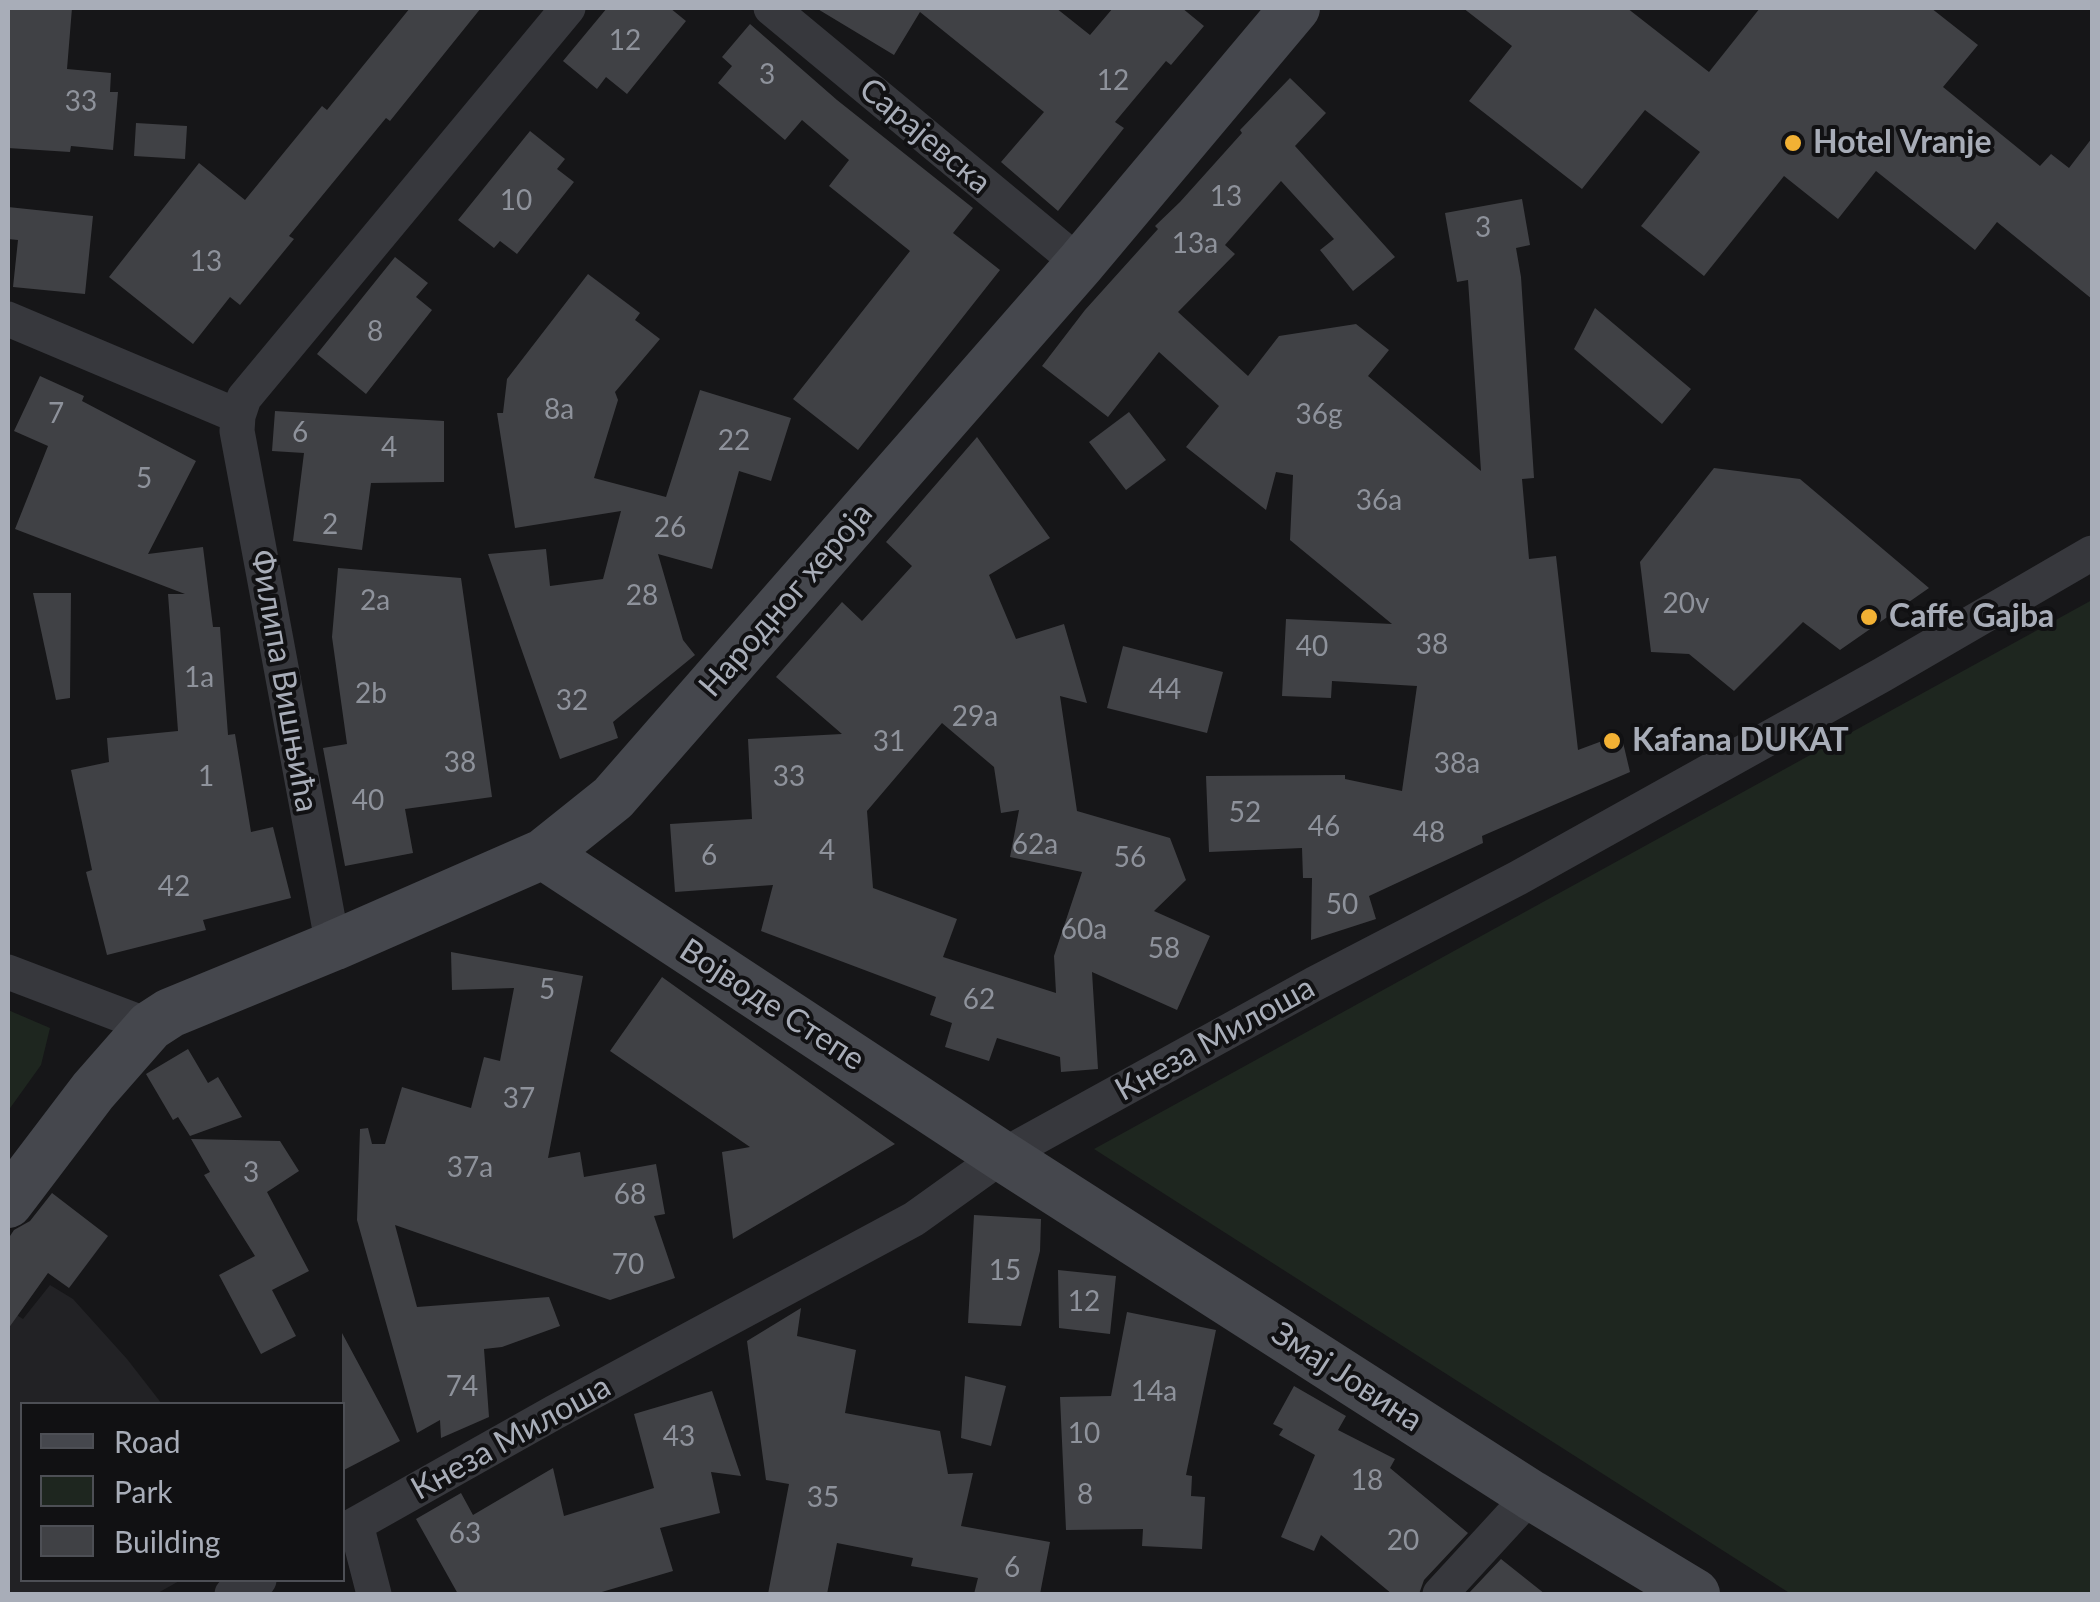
<!DOCTYPE html>
<html>
<head>
<meta charset="utf-8">
<style>
  body { margin:0 }
  #map { position:relative; width:2100px; height:1602px; overflow:hidden; background:#161618; font-family:Lato,sans-serif }
  canvas { display:block }
  .frame { position:absolute; inset:0; border:10px solid #a8adb8; pointer-events:none }
  .legend { position:absolute; left:20px; top:1402px; width:325px; height:180px; box-sizing:border-box; background:#111113; border:2px solid #4d4f55; margin:0; padding:12px 18px; list-style:none; font-size:30px; color:#a8adb8 }
  .legend li { display:flex; align-items:center; gap:20px; height:50px }
  .legend b { width:50px; border:2px solid #4d4f55 }
</style>
</head>
<body>
<div id="map">
<canvas width="2100" height="1602"></canvas>
<div class="frame"></div>
<ul class="legend">
<li><b style="height:12px;background:#45474d"></b>Road</li>
<li><b style="height:28px;background:#1e261f"></b>Park</li>
<li><b style="height:28px;background:#404145"></b>Building</li>
</ul>
</div>
<script>
const g = document.querySelector('canvas').getContext('2d');
g.lineJoin = 'round';
function paint(path, color) { g.fillStyle = color; g.fill(path, 'evenodd'); }
const poly = rows => new Path2D(rows.map(r => 'M' + r).join(''));
function stroke(path, color, width, dash) { g.strokeStyle = color; g.lineWidth = width; g.lineCap = dash ? 'butt' : 'round'; g.setLineDash(dash || []); g.stroke(path); }
function drawText(font, color, halo, rows, align = 'center') {
  g.font = font + ' Lato,sans-serif'; g.lineWidth = 8; g.setLineDash([]); g.textBaseline = 'middle'; g.strokeStyle = halo; g.fillStyle = color; for (const [text, x, y, turn = 0] of rows) {
    g.save(); g.translate(x, y); g.rotate((+turn || 0) * Math.PI / 180); g.textAlign = isNaN(turn) ? turn : align; if (halo) g.strokeText(text, 0, 0); g.fillText(text, 0, 0); g.restore();
  }
}
const built = poly([
  [50,1285,73,1299,127,1359,162,1404,22,1404,22,1580,181,1580,156,1594,8,1594,8,1325,15,1314,23,1319]
]);
const green = poly([
  [2092,600,2092,1594,1791,1594,1094,1149],
  [8,1010,50,1028,41,1065,8,1111]
]);
const building = poly([
  [8,8,72,8,67,69,111,73,110,92,118,92,113,150,71,146,70,152,8,148],
  [410,8,481,8,390,121,386,118,289,236,294,239,240,305,230,297,193,344,109,277,199,163,245,200,322,106,327,110],
  [607,8,670,8,686,21,627,94,606,77,597,89,563,61],
  [816,8,1056,8,1090,35,1113,8,1182,8,1204,26,1171,65,1166,61,1115,122,1124,128,1058,211,1001,162,1044,112,920,12,894,55],
  [1463,8,1627,8,1709,72,1760,8,1931,8,1978,45,1943,87,2040,166,2051,154,2069,168,2092,138,2092,299,1997,222,1975,250,1876,171,1838,219,1784,176,1704,276,1641,226,1700,152,1645,110,1582,189,1469,101,1512,46],
  [750,24,837,100,973,208,953,233,1000,270,858,450,793,399,910,251,829,186,849,160,802,120,785,140,718,83,732,66,722,57],
  [1290,78,1326,113,1295,146,1395,257,1353,291,1320,250,1334,239,1281,181,1225,245,1235,254,1178,312,1248,376,1279,336,1356,324,1389,350,1368,376,1481,471,1468,280,1457,282,1445,213,1522,199,1530,245,1516,248,1521,277,1534,478,1522,479,1529,559,1556,556,1578,750,1621,734,1630,772,1482,836,1483,843,1369,896,1376,919,1311,940,1312,878,1303,878,1302,848,1209,852,1206,776,1345,775,1345,779,1402,791,1417,686,1332,681,1331,698,1282,696,1286,619,1392,624,1290,540,1293,475,1276,472,1266,510,1186,447,1219,406,1159,352,1108,417,1042,366,1085,310,1158,229,1155,226,1180,202,1242,133,1240,130],
  [136,123,187,126,185,159,134,156],
  [530,131,565,159,557,169,574,182,517,254,500,241,494,248,458,220],
  [8,207,93,216,85,294,13,287,18,240,8,239],
  [395,257,428,283,416,297,432,310,366,394,317,354],
  [588,274,640,313,635,320,660,339,615,392,618,400,594,478,666,497,700,390,791,418,771,481,739,471,712,569,658,554,683,640,695,655,613,722,618,738,560,759,488,554,546,549,550,586,603,579,621,511,515,528,497,413,503,413,507,379],
  [1595,308,1691,389,1662,424,1574,349],
  [40,376,84,396,82,401,196,461,148,554,203,547,213,627,220,627,228,735,235,734,251,832,273,827,291,898,203,920,206,930,107,955,86,872,92,870,71,770,109,762,107,738,178,731,168,594,185,594,15,529,48,446,14,431],
  [275,411,444,421,444,482,371,483,362,550,293,541,304,453,272,451],
  [1129,412,1166,460,1126,490,1089,442],
  [977,437,1050,538,989,575,1016,639,1064,624,1087,703,1060,696,1077,811,1170,838,1186,880,1154,911,1210,936,1177,1010,1092,972,1098,1069,1061,1072,1060,1057,997,1038,989,1061,945,1047,952,1023,930,1015,936,997,761,931,773,885,675,892,670,824,752,819,748,739,842,734,776,677,842,602,862,621,912,566,886,542],
  [942,723,994,767,1001,813,1019,810,1010,857,1082,872,1054,956,1056,993,943,957,957,919,873,888,867,811],
  [1714,468,1800,479,1929,588,1840,650,1803,622,1734,691,1689,654,1651,652,1640,562],
  [338,568,461,578,492,797,405,809,413,853,345,866,323,748,347,744,332,637],
  [33,593,71,593,70,698,56,700],
  [1123,646,1223,672,1207,733,1107,708],
  [451,952,583,976,548,1158,580,1152,584,1177,656,1164,665,1214,654,1216,675,1278,610,1300,395,1225,417,1307,549,1297,560,1326,502,1347,484,1349,489,1417,441,1438,440,1420,417,1433,357,1220,360,1129,368,1128,372,1144,385,1144,402,1087,471,1108,484,1057,500,1061,514,988,452,990],
  [662,977,895,1144,733,1239,722,1152,750,1147,610,1051],
  [188,1049,208,1083,218,1077,242,1117,190,1136,178,1117,173,1120,146,1074],
  [191,1139,280,1141,299,1171,267,1192,309,1271,272,1290,296,1336,261,1354,219,1275,255,1256,204,1175,210,1172],
  [52,1193,108,1236,69,1288,48,1273,8,1329,8,1239,14,1230,30,1221],
  [974,1215,1041,1219,1040,1251,1021,1326,968,1323],
  [1058,1270,1116,1276,1110,1334,1059,1328],
  [801,1308,797,1336,856,1350,845,1413,940,1431,948,1474,973,1473,961,1526,1050,1542,1040,1594,974,1594,978,1578,911,1566,913,1558,837,1543,827,1594,768,1594,789,1484,766,1480,747,1341],
  [1127,1312,1216,1330,1186,1475,1192,1476,1191,1496,1205,1497,1202,1549,1142,1546,1143,1529,1066,1530,1060,1397,1111,1396],
  [342,1333,400,1441,342,1471],
  [965,1376,1006,1386,991,1446,961,1438],
  [1294,1386,1346,1416,1338,1430,1395,1459,1390,1468,1468,1533,1424,1580,1419,1594,1392,1594,1321,1535,1314,1551,1281,1537,1315,1455,1279,1435,1283,1429,1273,1424],
  [712,1391,741,1476,711,1472,720,1513,660,1528,673,1571,595,1594,458,1594,416,1519,461,1493,473,1515,553,1468,564,1516,654,1488,634,1414],
  [1501,1559,1545,1594,1468,1594]
]);
const street = poly([
  [771,8,1080,264],
  [8,319,238,416],
  [333,946,237,431,238,416,244,398,568,8],
  [8,972,150,1026],
  [356,1524,374,1594],
  [342,1532,555,1412,914,1219,1002,1156,1314,984,1518,878,1882,675,2092,553],
  [232,1594,259,1580],
  [1440,1594,1531,1495]
]);
const secondary = poly([
  [543,854,1002,1156,1531,1495,1695,1594],
  [8,1203,93,1091,150,1026,170,1013,333,946,543,854,613,798,1080,264,1295,8]
]);
const markers = [
  [1793,143,10,"#f2b134"],
  [1869,617,10,"#f2b134"],
  [1612,741,10,"#f2b134"]
];
const numberNames = [
  ["12",625,41],
  ["3",767,75],
  ["12",1113,81],
  ["33",81,102],
  ["13",1226,197],
  ["10",516,201],
  ["3",1483,228],
  ["13a",1195,244],
  ["13",206,262],
  ["8",375,332],
  ["8a",559,410],
  ["7",56,414],
  ["36g",1319,415],
  ["6",300,433],
  ["22",734,441],
  ["4",389,448],
  ["5",144,479],
  ["36a",1379,501],
  ["2",330,525],
  ["26",670,528],
  ["28",642,596],
  ["2a",375,601],
  ["20v",1686,604],
  ["38",1432,645],
  ["40",1312,647],
  ["1a",199,678],
  ["44",1165,690],
  ["2b",371,694],
  ["32",572,701],
  ["29a",975,717],
  ["31",889,742],
  ["38",460,763],
  ["38a",1457,764],
  ["1",206,777],
  ["33",789,777],
  ["40",368,801],
  ["52",1245,813],
  ["46",1324,827],
  ["48",1429,833],
  ["62a",1035,845],
  ["4",827,851],
  ["6",709,856],
  ["56",1130,858],
  ["42",174,887],
  ["50",1342,905],
  ["60a",1084,930],
  ["58",1164,949],
  ["5",547,990],
  ["62",979,1000],
  ["37",519,1099],
  ["37a",470,1168],
  ["3",251,1173],
  ["68",630,1195],
  ["70",628,1265],
  ["15",1005,1271],
  ["12",1084,1302],
  ["74",462,1387],
  ["14a",1154,1392],
  ["10",1084,1434],
  ["43",679,1437],
  ["18",1367,1481],
  ["8",1085,1495],
  ["35",823,1498],
  ["63",465,1534],
  ["20",1403,1541],
  ["6",1012,1568]
];
const streetNames = [
  ["Сарајевска",925,136,40],
  ["Народног хероја",786,600,-49],
  ["Филипа Вишњића",284,681,80],
  ["Војводе Степе",772,1005,33],
  ["Кнеза Милоша",1215,1039,-29],
  ["Змај Јовина",1347,1377,33],
  ["Кнеза Милоша",511,1438,-29]
];
const poiNames = [
  ["Hotel Vranje",1813,143],
  ["Caffe Gajba",1889,617],
  ["Kafana DUKAT",1632,741]
];
paint(built, '#222225');
paint(green, '#1e261f');
paint(building, '#404145');
stroke(street, '#37383d', 35);
stroke(secondary, '#45474d', 50);
for (const [x, y, r, color] of markers) { const dot = new Path2D(); dot.arc(x, y, r, 0, 2 * Math.PI); g.fillStyle = color; g.fill(dot); stroke(dot, '#111113', 4); }
drawText('28px', '#8e929b', null, numberNames);
drawText('32px', '#a8adb8', '#111113', streetNames);
drawText('bold 32px', '#a8adb8', '#111113', poiNames, 'left');
</script>
</body>
</html>
